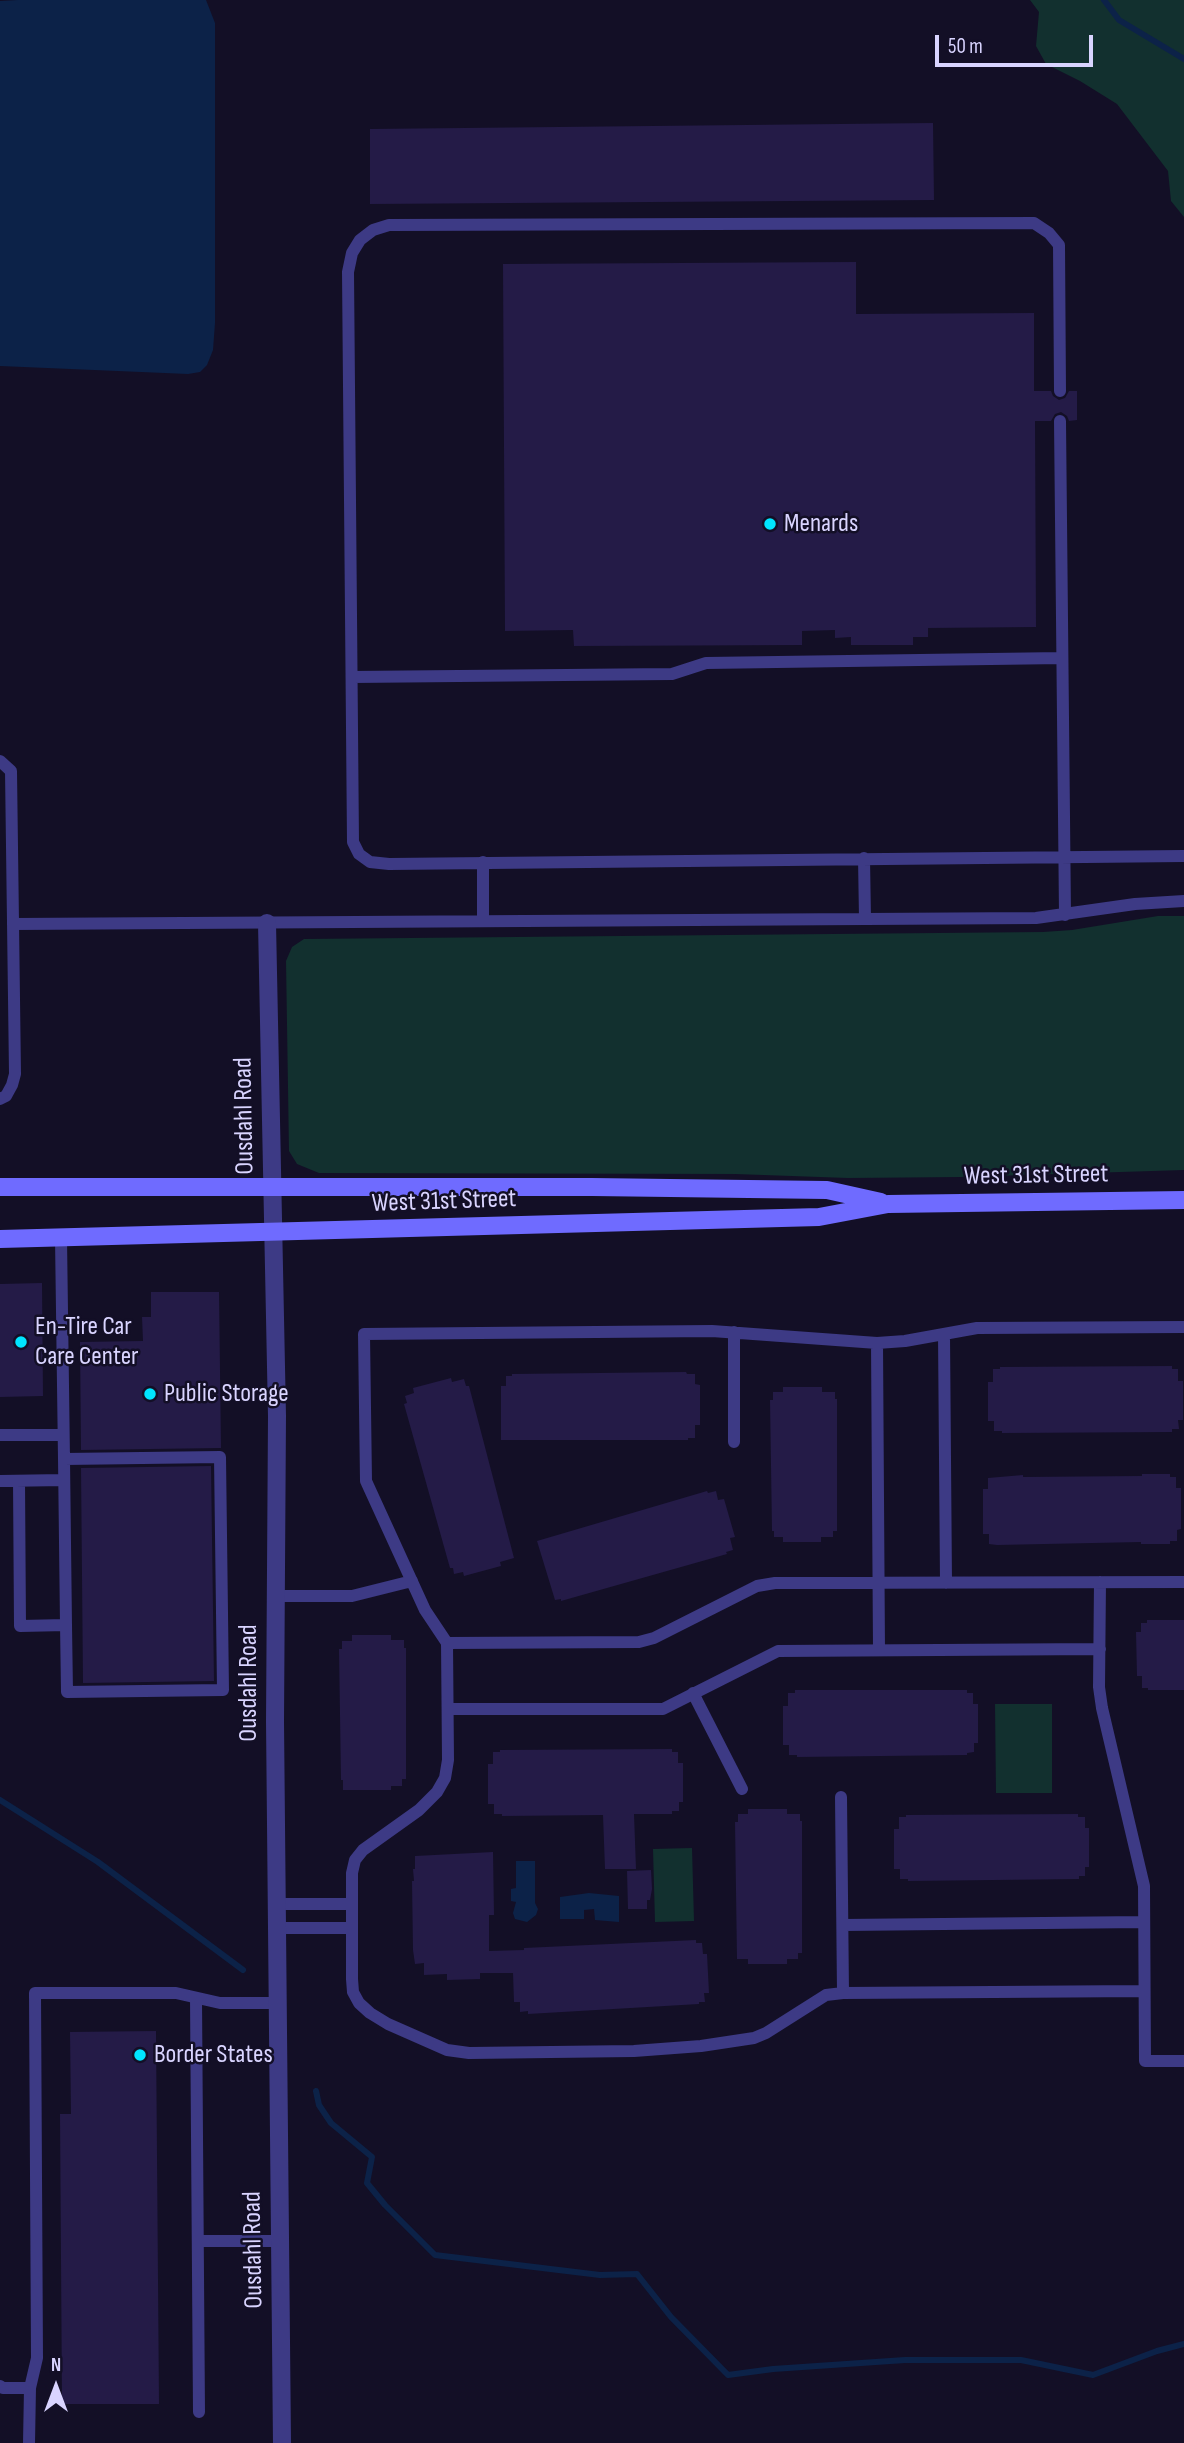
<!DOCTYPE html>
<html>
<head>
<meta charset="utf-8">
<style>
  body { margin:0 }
  #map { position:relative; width:1184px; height:2443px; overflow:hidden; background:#130f26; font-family:"Sofia Sans Condensed",sans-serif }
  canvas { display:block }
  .north { position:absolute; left:21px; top:2352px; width:70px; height:70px; -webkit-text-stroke:5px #130f26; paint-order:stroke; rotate:0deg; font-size:19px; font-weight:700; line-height:28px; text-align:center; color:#d9d4ff }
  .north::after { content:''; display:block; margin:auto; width:24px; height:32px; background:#d9d4ff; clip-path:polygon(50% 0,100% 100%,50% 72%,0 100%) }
  .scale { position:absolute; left:935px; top:35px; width:158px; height:32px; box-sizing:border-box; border:4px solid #d9d4ff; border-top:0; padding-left:9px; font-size:21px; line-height:24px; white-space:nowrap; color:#d9d4ff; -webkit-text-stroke:5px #130f26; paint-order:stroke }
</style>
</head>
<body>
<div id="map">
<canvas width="1184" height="2443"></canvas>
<div class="north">N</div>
<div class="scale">50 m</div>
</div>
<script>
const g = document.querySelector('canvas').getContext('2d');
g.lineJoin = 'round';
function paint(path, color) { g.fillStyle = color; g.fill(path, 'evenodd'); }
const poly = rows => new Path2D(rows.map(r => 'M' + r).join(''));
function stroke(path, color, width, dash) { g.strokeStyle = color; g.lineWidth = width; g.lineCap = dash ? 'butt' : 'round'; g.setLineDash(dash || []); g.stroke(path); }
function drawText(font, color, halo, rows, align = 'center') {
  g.font = font + ' "Sofia Sans Condensed",sans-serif'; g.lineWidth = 5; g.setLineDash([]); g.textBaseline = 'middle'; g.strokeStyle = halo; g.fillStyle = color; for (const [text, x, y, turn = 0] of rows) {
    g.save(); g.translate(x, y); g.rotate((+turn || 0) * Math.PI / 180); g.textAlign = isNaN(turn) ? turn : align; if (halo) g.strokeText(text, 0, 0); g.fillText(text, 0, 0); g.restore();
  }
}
const green = poly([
  [1030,0,1184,0,1184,217,1171,201,1168,171,1117,104,1080,81,1046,64,1036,46,1039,12],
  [1158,916,1184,916,1184,1170,961,1177,848,1178,735,1174,319,1173,297,1164,289,1151,286,961,292,947,304,939,1043,932,1072,930],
  [995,1704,1052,1704,1052,1793,996,1793],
  [692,1848,694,1921,655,1922,653,1849]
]);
const water = poly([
  [18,0,206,0,215,23,215,323,213,350,207,365,200,372,188,374,0,366,0,1],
  [516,1861,535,1861,535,1903,538,1909,536,1915,527,1922,515,1919,513,1913,516,1902,511,1901,511,1889,516,1888],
  [589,1893,619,1896,619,1922,595,1920,594,1909,584,1910,584,1919,560,1919,560,1897]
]);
const stream = poly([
  [1104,0,1119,20,1184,59],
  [0,1800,98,1862,243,1970],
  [316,2091,319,2105,331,2123,372,2157,367,2183,385,2205,435,2255,600,2275,637,2274,671,2317,728,2375,773,2369,905,2360,1021,2360,1093,2375,1157,2351,1184,2344]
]);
const building = poly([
  [933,123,934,200,370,204,370,129],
  [856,262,856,314,1034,313,1034,391,1051,391,1053,396,1059,400,1065,398,1069,391,1077,391,1077,420,1069,421,1067,416,1061,412,1055,414,1051,421,1035,421,1036,627,928,628,928,637,913,637,913,645,851,645,851,637,835,638,835,630,802,631,802,645,574,646,573,630,505,631,503,264],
  [42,1283,43,1396,0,1397,0,1284],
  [151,1292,219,1292,221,1448,81,1450,80,1342,143,1341,142,1317,151,1317],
  [1172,1366,1172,1369,1178,1369,1178,1381,1183,1381,1183,1420,1178,1420,1179,1429,1172,1429,1172,1432,1002,1433,1002,1431,994,1431,994,1421,988,1421,988,1382,993,1382,993,1369,1000,1369,1000,1367],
  [686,1372,687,1374,695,1374,695,1384,700,1385,700,1425,695,1425,695,1438,688,1438,688,1440,501,1440,501,1386,506,1386,506,1376,512,1376,512,1374],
  [451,1378,452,1382,464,1379,466,1386,469,1386,514,1558,500,1562,501,1566,464,1576,463,1572,454,1574,453,1568,450,1568,404,1404,407,1403,405,1396,414,1393,413,1388],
  [783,1387,822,1387,822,1392,835,1392,835,1399,837,1399,837,1531,833,1531,833,1537,821,1537,821,1542,783,1542,783,1537,774,1537,774,1531,772,1531,770,1400,773,1400,773,1392,783,1392],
  [211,1466,214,1681,83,1683,81,1468],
  [1142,1474,1170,1474,1170,1477,1176,1477,1176,1488,1181,1488,1181,1529,1177,1530,1177,1541,1170,1541,1170,1544,1141,1544,1141,1542,997,1545,989,1544,989,1534,983,1534,983,1489,988,1489,988,1478,1023,1475,1023,1477,1142,1476],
  [707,1491,708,1493,716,1491,718,1500,724,1499,735,1537,730,1538,733,1550,726,1552,727,1554,561,1601,561,1599,555,1600,537,1541],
  [1147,1620,1184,1620,1184,1690,1148,1690,1148,1688,1142,1688,1142,1676,1137,1676,1136,1632,1141,1632,1141,1623,1147,1623],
  [352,1635,391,1635,391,1640,404,1640,404,1648,406,1648,406,1779,402,1779,402,1786,391,1786,391,1790,343,1790,343,1780,341,1780,339,1649,342,1649,342,1641,352,1641],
  [795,1690,967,1690,967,1693,973,1693,973,1704,978,1704,978,1743,974,1743,974,1752,967,1753,967,1755,797,1757,797,1755,789,1755,789,1745,783,1745,783,1706,788,1706,788,1693,795,1693],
  [672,1749,672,1752,678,1752,678,1763,683,1763,683,1802,679,1802,679,1811,672,1811,672,1814,634,1814,636,1869,605,1869,603,1815,502,1816,502,1814,494,1814,494,1804,488,1804,488,1764,493,1764,493,1752,500,1752,500,1750],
  [748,1809,787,1809,787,1814,800,1814,800,1821,802,1821,802,1953,798,1953,798,1959,787,1959,787,1964,748,1964,748,1959,737,1959,735,1822,738,1822,738,1814,748,1814],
  [1078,1814,1078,1817,1085,1817,1085,1828,1089,1828,1089,1867,1085,1867,1085,1876,1079,1876,1079,1879,908,1881,908,1879,900,1879,900,1869,894,1869,894,1829,899,1829,899,1817,906,1817,906,1815],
  [493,1852,494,1915,489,1915,489,1951,524,1950,524,1948,696,1940,696,1943,702,1943,703,1954,707,1954,709,1993,704,1993,705,2002,699,2002,699,2004,528,2014,528,2011,520,2012,520,2002,514,2002,513,1973,480,1973,480,1979,447,1980,447,1974,424,1975,424,1963,415,1964,413,1950,412,1881,414,1881,413,1869,415,1869,415,1856],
  [651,1870,652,1889,650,1900,647,1900,647,1909,628,1909,627,1871],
  [156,2031,159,2404,62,2404,60,2114,71,2114,70,2032]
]);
const lane = poly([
  [1060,391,1059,245,1049,233,1034,223,389,225,373,230,360,240,352,253,348,272,353,842,359,854,370,862,389,864,1184,856],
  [1060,421,1065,915],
  [352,677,672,674,706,663,1062,658],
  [0,761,11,771,15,1074,12,1085,6,1096,0,1099],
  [864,858,865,919],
  [483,862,483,921],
  [13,924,1036,918,1135,904,1184,901],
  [61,1238,64,1459,66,1625,67,1692,223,1690,220,1457,64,1459],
  [734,1332,734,1442],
  [944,1334,946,1583],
  [877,1343,879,1650],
  [0,1435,63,1435],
  [0,1481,64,1480],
  [19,1481,20,1626,66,1625],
  [1100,1582,1099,1687,1102,1708,1144,1886,1145,2061,1184,2061],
  [276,1596,352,1596,412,1581],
  [447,1643,639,1642,654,1638,757,1586,775,1583,1184,1582],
  [693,1693,742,1789],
  [448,1709,663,1709,778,1651,1100,1649],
  [841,1797,843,1993],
  [277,1904,352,1904],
  [843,1925,1144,1922],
  [277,1928,352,1928],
  [1144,1991,843,1993,826,1995,766,2033,754,2038,701,2046,634,2051,469,2053,447,2050,388,2024,370,2013,359,2003,353,1992,352,1979,352,1873,355,1860,363,1850,419,1810,437,1792,445,1778,448,1760,447,1643,425,1610,366,1481,364,1334,712,1331,877,1343,905,1341,977,1328,1184,1327],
  [196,1998,199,2412],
  [198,2241,280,2241],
  [0,2386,3,2388,30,2388],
  [29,2443,30,2388,37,2358,35,1993,176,1993,220,2003,278,2003]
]);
const street = poly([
  [267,923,277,1416,275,1721,282,2443]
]);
const secondary = poly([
  [0,1187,592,1187,827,1190,881,1202],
  [0,1239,819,1217,888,1204,1184,1200]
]);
const markers = [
  [770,524,7,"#00e5ff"],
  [21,1342,7,"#00e5ff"],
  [150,1394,7,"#00e5ff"],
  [140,2055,7,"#00e5ff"]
];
const poiNames = [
  ["Menards",784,524],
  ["En-Tire Car",35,1327],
  ["Care Center",35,1357],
  ["Public Storage",164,1394],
  ["Border States",154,2055]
];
const streetNames = [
  ["Ousdahl Road",245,1116,-91],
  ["West 31st Street",1036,1176,-1],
  ["West 31st Street",444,1202,-2],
  ["Ousdahl Road",249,1683,-90],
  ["Ousdahl Road",254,2250,-91]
];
paint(green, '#12302f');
paint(water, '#0c2248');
stroke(stream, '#0c2248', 6);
paint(building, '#241b47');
stroke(lane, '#3d3a85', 12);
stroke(street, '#3d3a85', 18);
stroke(secondary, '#6f6bff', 18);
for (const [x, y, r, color] of markers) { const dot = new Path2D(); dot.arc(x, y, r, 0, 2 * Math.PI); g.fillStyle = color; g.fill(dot); stroke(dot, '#130f26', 2.5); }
drawText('26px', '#d9d4ff', '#130f26', poiNames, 'left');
drawText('26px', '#d9d4ff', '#130f26', streetNames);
</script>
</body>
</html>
